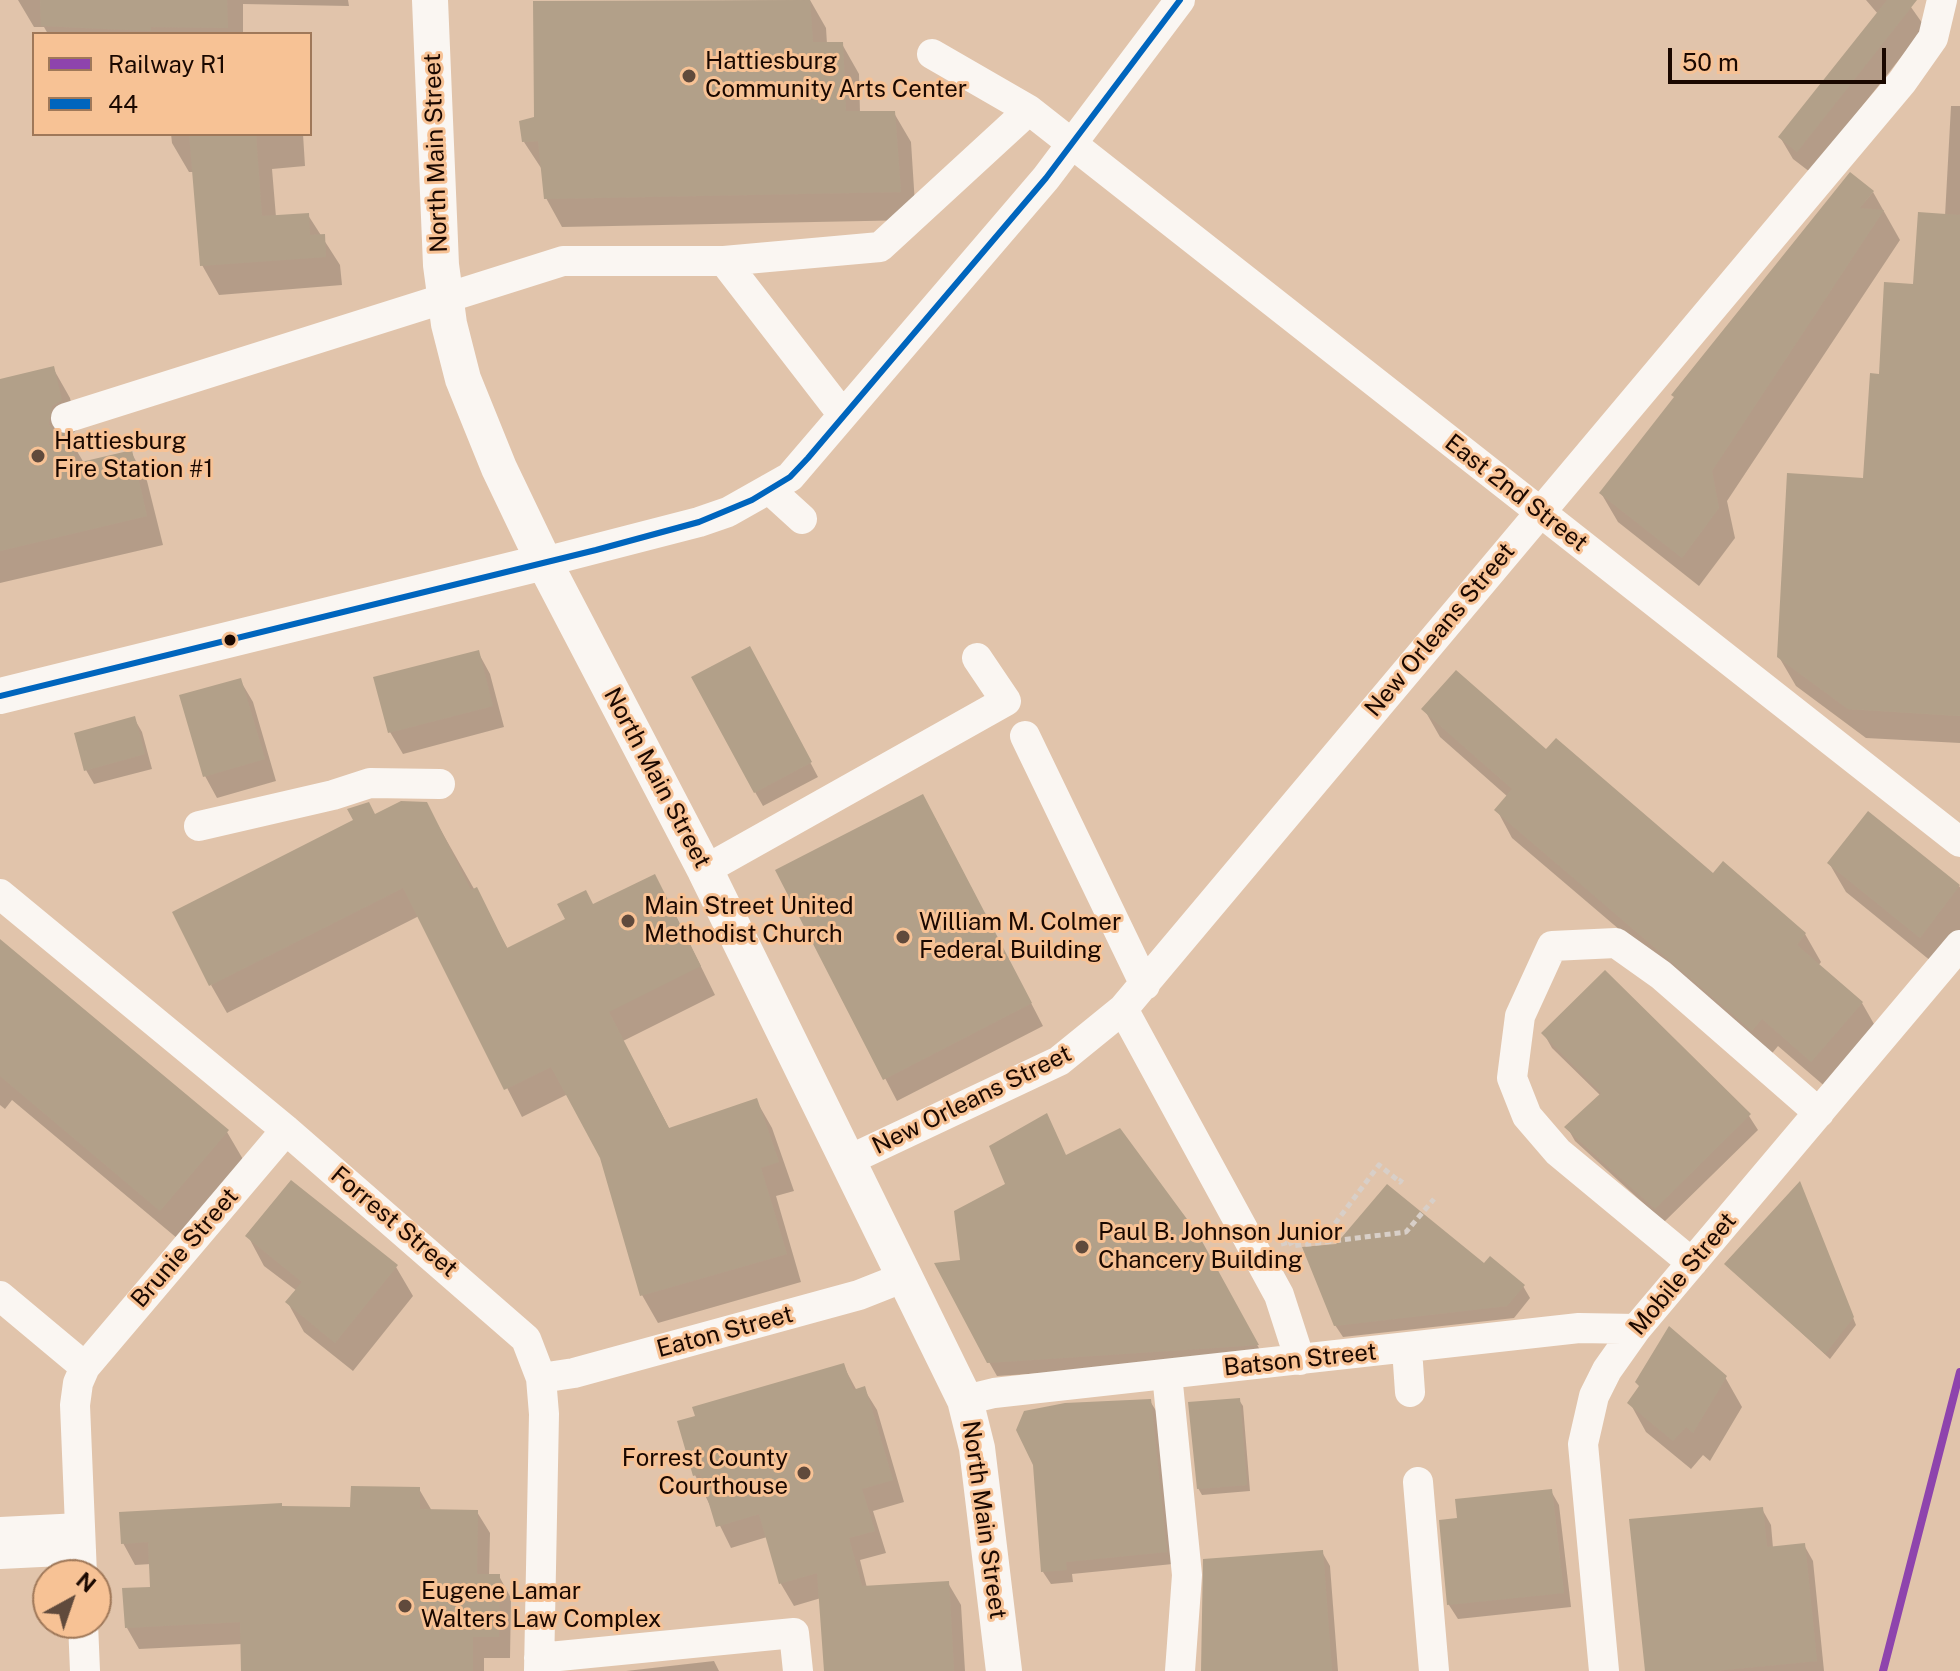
<!DOCTYPE html>
<html>
<head>
<meta charset="utf-8">
<style>
  body { margin:0 }
  #map { position:relative; width:1960px; height:1671px; overflow:hidden; background:#e1c4ab; font-family:"Public Sans",sans-serif }
  canvas { display:block }
  .legend { position:absolute; left:32px; top:32px; width:280px; height:104px; box-sizing:border-box; background:#f7c295; border:2px solid #9f7859; margin:0; padding:10px 14px; list-style:none; font-size:24px; color:#1a0800 }
  .legend li { display:flex; align-items:center; gap:16px; height:40px }
  .legend b { width:40px; border:2px solid #9f7859 }
  .north { position:absolute; left:32px; top:1559px; width:80px; height:80px; box-sizing:border-box; background:#f7c295; border:2px solid #9f7859; border-radius:50%; rotate:40deg; font-size:22px; font-weight:700; line-height:32px; text-align:center; color:#1a0800 }
  .north::after { content:''; display:block; margin:auto; width:28px; height:36px; background:#604a3c; clip-path:polygon(50% 0,100% 100%,50% 72%,0 100%) }
  .scale { position:absolute; left:1668px; top:48px; width:218px; height:36px; box-sizing:border-box; border:4px solid #1a0800; border-top:0; padding-left:10px; font-size:24px; line-height:28px; white-space:nowrap; color:#1a0800; -webkit-text-stroke:6px #f7c295; paint-order:stroke }
</style>
</head>
<body>
<div id="map">
<canvas width="1960" height="1671"></canvas>
<ul class="legend">
<li><b style="height:10px;background:#8e44ad"></b>Railway R1</li>
<li><b style="height:10px;background:#0065bd"></b>44</li>
</ul>
<div class="north">N</div>
<div class="scale">50 m</div>
</div>
<script>
const g = document.querySelector('canvas').getContext('2d');
g.lineJoin = 'round';
function paint(path, color) { g.fillStyle = color; g.fill(path, 'evenodd'); }
const poly = rows => new Path2D(rows.map(r => 'M' + r).join(''));
function stroke(path, color, width, dash) { g.strokeStyle = color; g.lineWidth = width; g.lineCap = dash ? 'butt' : 'round'; g.setLineDash(dash || []); g.stroke(path); }
function drawText(font, color, halo, rows, align = 'center') {
  g.font = font + ' "Public Sans",sans-serif'; g.lineWidth = 6; g.setLineDash([]); g.textBaseline = 'middle'; g.strokeStyle = halo; g.fillStyle = color; for (const [text, x, y, turn = 0] of rows) {
    g.save(); g.translate(x, y); g.rotate((+turn || 0) * Math.PI / 180); g.textAlign = isNaN(turn) ? turn : align; if (halo) g.strokeText(text, 0, 0); g.fillText(text, 0, 0); g.restore();
  }
}
const shadow = poly([
  [18,0,348,0,349,6,243,4,243,34,48,34,44,27,34,27],
  [810,0,826,28,827,44,842,44,859,74,860,113,894,113,911,142,916,220,562,227,546,198,543,171,524,142,536,119,535,3],
  [1866,0,1906,0,1925,27,1810,172,1793,159,1780,137,1878,14],
  [1951,106,1960,106,1960,743,1866,738,1796,686,1779,657,1865,480,1881,376,1945,216],
  [171,134,303,134,305,166,272,169,276,217,308,215,340,265,342,285,219,295,202,265,194,172,189,172,172,143],
  [1873,192,1900,240,1727,501,1735,538,1699,586,1618,522,1601,493],
  [53,368,70,398,77,430,68,436,84,463,131,452,147,481,163,545,0,583,0,381],
  [478,652,490,674,504,727,403,754,390,732],
  [757,662,818,777,763,806,755,792],
  [240,680,253,702,276,781,217,798,205,776],
  [1424,709,1547,752,1713,876,1805,934,1821,962,1818,966,1862,1003,1878,1031,1828,1089,1778,1046,1769,1057,1512,838,1497,810,1508,797,1440,737],
  [134,718,142,732,152,769,94,784,86,770],
  [426,804,508,949,593,906,670,904,715,995,623,1041,670,1130,756,1100,772,1128,794,1191,776,1196,801,1282,658,1323,642,1295,602,1158,568,1094,522,1117,419,916,227,1013,211,985,375,816],
  [1868,814,1960,887,1960,937,1937,966,1846,892,1829,863],
  [935,818,1043,1026,897,1101,777,871],
  [0,941,227,1132,244,1161,178,1239,12,1100,5,1109,0,1105],
  [1605,972,1749,1116,1758,1130,1664,1222,1575,1141,1567,1127,1601,1096,1552,1048,1544,1034],
  [1066,1157,1196,1235,1265,1359,997,1376,989,1362,963,1261],
  [1802,1190,1856,1325,1830,1359,1727,1264],
  [248,1236,396,1267,413,1296,353,1371,304,1332,288,1303,297,1291,264,1266],
  [1485,1266,1523,1286,1530,1298,1514,1318,1343,1337,1335,1325],
  [843,1365,857,1391,864,1389,877,1410,904,1502,873,1511,886,1553,860,1560,867,1588,948,1583,961,1605,965,1671,826,1671,821,1598,794,1606,781,1584,767,1537,731,1548,695,1475],
  [1725,1377,1742,1407,1710,1461,1703,1455,1691,1469,1646,1432,1630,1403],
  [1239,1400,1243,1406,1250,1491,1202,1495,1198,1488],
  [1150,1401,1158,1414,1173,1564,1072,1574,1073,1582,1051,1584,1043,1572],
  [419,1489,432,1511,477,1512,490,1533,489,1576,499,1576,511,1598,510,1658,484,1658,484,1671,243,1671,242,1644,139,1649,127,1628,152,1589,151,1564,135,1565,123,1543,283,1508,352,1509],
  [1551,1491,1559,1505,1571,1607,1458,1619,1449,1605,1442,1522,1460,1520],
  [1762,1509,1771,1525,1773,1548,1804,1545,1813,1561,1824,1671,1647,1671],
  [1322,1552,1330,1566,1338,1671,1203,1671],
  [714,1661,719,1671,626,1671]
]);
const building = poly([
  [40,0,227,0,228,28,151,27,151,31,41,26],
  [810,0,813,42,843,42,846,111,895,111,901,192,544,199,538,141,522,142,519,121,534,117,533,1],
  [1887,0,1917,0,1797,152,1778,137],
  [189,134,256,134,262,216,309,213,310,235,325,234,326,257,200,266],
  [1850,172,1874,191,1860,208,1884,210,1712,471,1719,508,1682,558,1599,493,1674,397,1671,395],
  [1918,212,1960,215,1960,716,1848,709,1777,657,1787,473,1863,478,1870,373,1879,374,1884,282,1913,284],
  [54,366,62,400,52,406,49,424,54,432,70,435,77,463,132,450,147,516,0,551,0,379],
  [750,646,812,762,754,793,691,677],
  [479,650,493,706,388,733,373,677],
  [1456,670,1546,749,1556,738,1713,873,1723,861,1806,933,1797,945,1863,1002,1811,1062,1762,1019,1752,1031,1494,810,1512,789,1421,709],
  [241,678,265,759,203,777,179,695],
  [135,716,145,754,84,771,74,733],
  [923,794,1032,1003,883,1080,775,870],
  [401,801,427,802,471,890,477,887,507,948,565,919,557,904,586,890,593,904,655,874,701,966,609,1012,669,1128,757,1098,779,1162,761,1168,787,1254,640,1296,600,1158,551,1067,504,1090,403,888,209,986,172,912,353,820,347,809,369,802,375,814],
  [1868,811,1960,885,1920,938,1827,863],
  [0,939,229,1130,160,1211,0,1076],
  [1605,970,1751,1114,1655,1209,1564,1127,1601,1093,1541,1033],
  [1047,1113,1066,1155,1120,1128,1198,1234,1259,1345,987,1363,934,1263,960,1260,954,1211,1005,1184,989,1146],
  [291,1180,398,1265,335,1343,285,1302,302,1282,245,1236],
  [1800,1181,1854,1317,1825,1354,1724,1264],
  [1387,1184,1484,1263,1490,1256,1525,1285,1507,1306,1334,1326,1302,1247,1336,1244],
  [1669,1326,1727,1376,1693,1433,1686,1427,1673,1441,1627,1403,1639,1386,1635,1382],
  [844,1363,853,1390,865,1386,893,1480,862,1489,875,1531,849,1538,862,1586,949,1581,954,1671,824,1671,817,1573,779,1584,759,1514,716,1527,700,1474,693,1476,677,1421,695,1416,692,1407],
  [1240,1398,1247,1485,1197,1489,1188,1402],
  [1151,1399,1167,1552,1066,1562,1067,1570,1041,1572,1033,1465,1016,1430,1024,1411,1065,1403],
  [351,1486,420,1487,420,1509,478,1510,477,1574,500,1574,499,1637,473,1637,473,1671,241,1671,240,1622,125,1628,122,1588,150,1587,148,1542,121,1544,119,1512,282,1503,282,1506,350,1507],
  [1552,1489,1564,1593,1447,1605,1439,1520,1457,1518,1455,1499],
  [1763,1507,1767,1547,1805,1543,1817,1661,1713,1671,1645,1671,1629,1519],
  [1323,1550,1332,1671,1201,1671,1203,1559]
]);
const path = poly([
  [1289,1240,1292,1246,1406,1232,1434,1199],
  [1281,1244,1328,1233,1379,1165,1400,1182,1402,1179]
]);
const minor = poly([
  [932,54,1029,110],
  [724,261,880,247,1029,110,1960,842],
  [66,418,563,261,724,261,843,415],
  [769,489,802,519],
  [544,562,699,522,728,512,790,477,1046,178,1180,0],
  [1025,736,1145,985],
  [199,826,333,795,370,783,440,784],
  [705,870,1006,701,977,658],
  [0,894,286,1130,526,1339,541,1378,544,1414,539,1671],
  [1123,1009,1279,1295,1300,1360],
  [849,1160,1059,1061,1123,1009,1902,82,1933,38,1942,0],
  [1692,1263,1558,1152,1527,1116,1512,1078,1520,1016,1552,946,1616,943,1661,975,1819,1113],
  [0,1296,85,1367],
  [1407,1349,1410,1392],
  [1167,1374,1187,1575,1180,1671],
  [541,1378,574,1373,859,1295,907,1276],
  [965,1400,994,1393,1579,1328,1636,1329],
  [1418,1482,1434,1671],
  [0,1532,80,1528],
  [0,1554,81,1550],
  [82,1575,75,1405,78,1383,85,1367,286,1130],
  [83,1623,85,1671],
  [539,1658,794,1633,798,1671],
  [1604,1671,1583,1444,1594,1396,1607,1370,1636,1329,1960,945]
]);
const major = poly([
  [430,0,441,265,449,324,463,379,499,468,544,562,705,870,965,1400,977,1448,1004,1671],
  [0,696,544,562]
]);
const bus1 = poly([
  [0,696,596,550,699,522,752,500,790,477,808,458,1046,178,1180,0]
]);
const rail1 = poly([
  [1883,1671,1960,1372]
]);
const markers = [
  [689,76,8,"#604a3c"],
  [38,456,8,"#604a3c"],
  [230,640,7,"#1a0800"],
  [628,921,8,"#604a3c"],
  [903,937,8,"#604a3c"],
  [1082,1247,8,"#604a3c"],
  [804,1473,8,"#604a3c"],
  [405,1606,8,"#604a3c"]
];
const poiNames = [
  ["Hattiesburg",705,62],
  ["Community Arts Center",705,90],
  ["Hattiesburg",54,442],
  ["Fire Station #1",54,470],
  ["Main Street United",644,907],
  ["Methodist Church",644,935],
  ["William M. Colmer",919,923],
  ["Federal Building",919,951],
  ["Paul B. Johnson Junior",1098,1233],
  ["Chancery Building",1098,1261],
  ["Forrest County",788,1459,"right"],
  ["Courthouse",788,1487,"right"],
  ["Eugene Lamar",421,1592],
  ["Walters Law Complex",421,1620]
];
const streetNames = [
  ["North Main Street",436,153,-92],
  ["East 2nd Street",1516,493,38],
  ["New Orleans Street",1440,630,-50],
  ["North Main Street",657,778,62],
  ["New Orleans Street",972,1100,-26],
  ["Forrest Street",394,1222,40],
  ["Brunie Street",185,1248,-49],
  ["Mobile Street",1683,1274,-50],
  ["Eaton Street",725,1332,-15],
  ["Batson Street",1300,1360,-6],
  ["North Main Street",984,1520,82]
];
paint(shadow, '#0003');
paint(building, '#b2a089');
stroke(path, '#d8cfc8', 5, [6, 4]);
stroke(minor, '#faf6f2', 30);
stroke(major, '#faf6f2', 36);
stroke(bus1, '#0065bd', 6);
stroke(rail1, '#8e44ad', 8);
for (const [x, y, r, color] of markers) { const dot = new Path2D(); dot.arc(x, y, r, 0, 2 * Math.PI); g.fillStyle = color; g.fill(dot); stroke(dot, '#f7c295', 3); }
drawText('24px', '#1a0800', '#f7c295', poiNames, 'left');
drawText('24px', '#1a0800', '#f7c295', streetNames);
</script>
</body>
</html>
